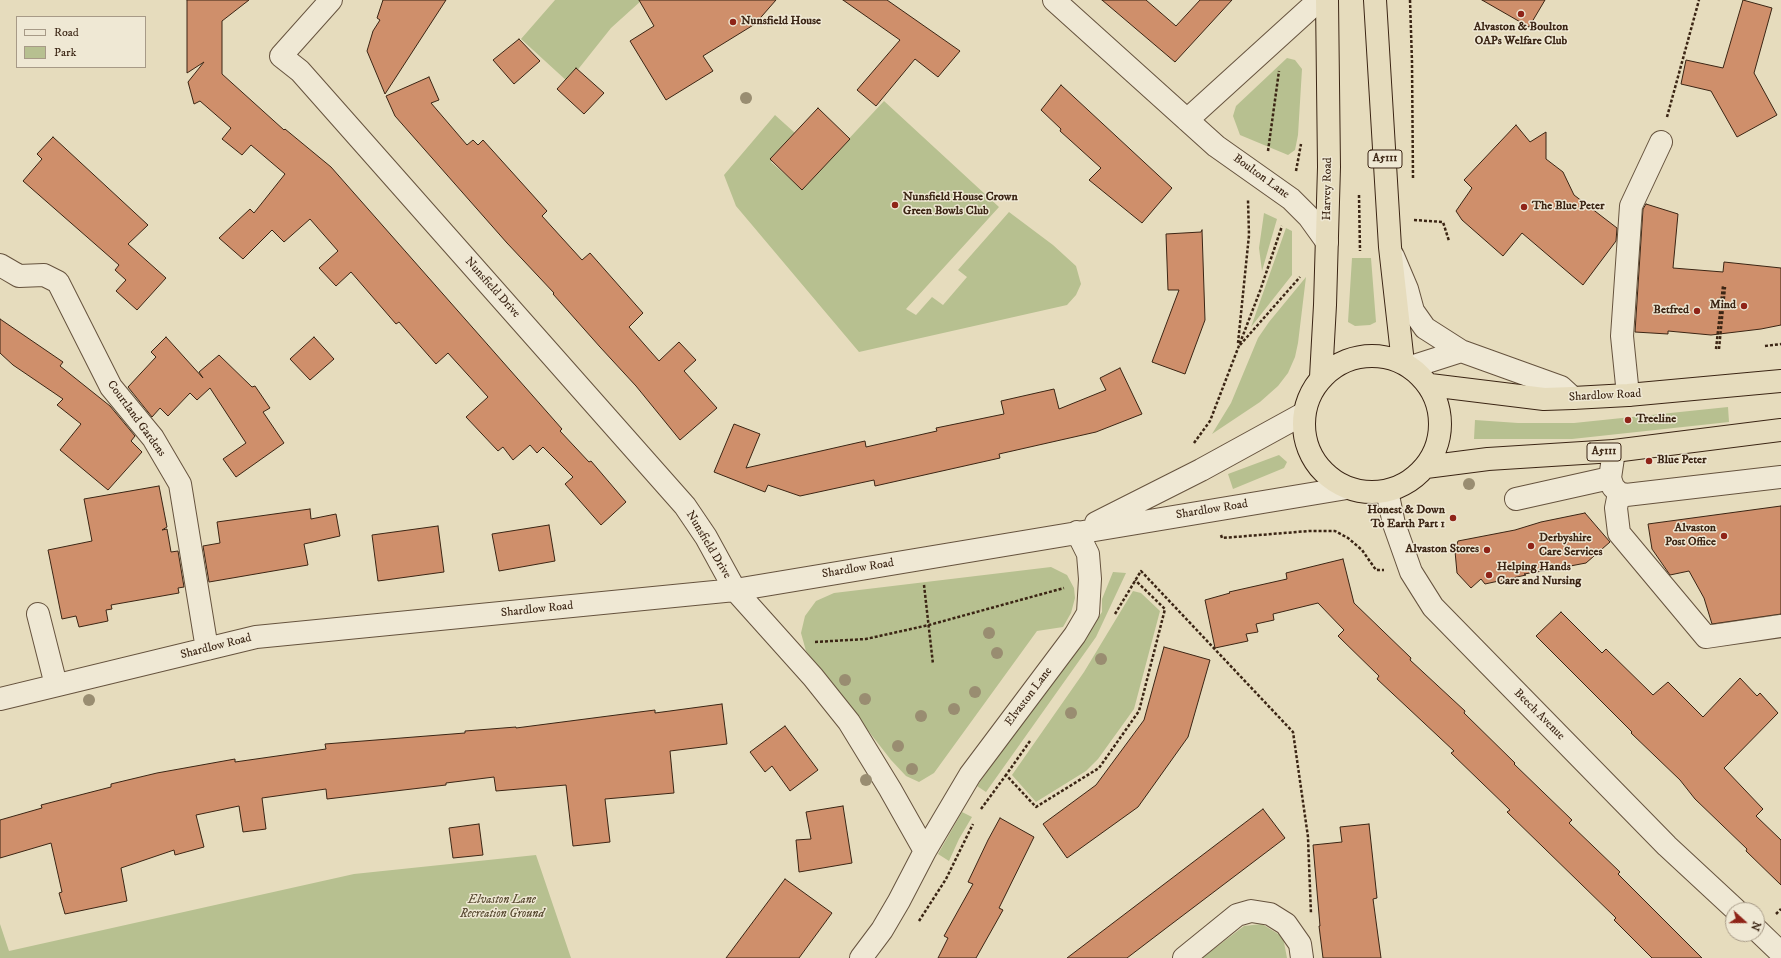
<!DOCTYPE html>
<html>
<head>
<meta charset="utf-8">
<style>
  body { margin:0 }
  #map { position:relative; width:1781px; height:958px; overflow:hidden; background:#e6dcbd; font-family:"IM FELL DW Pica",serif }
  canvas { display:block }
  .legend { position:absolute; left:16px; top:16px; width:130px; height:52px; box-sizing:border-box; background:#efe8d4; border:1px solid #a79a87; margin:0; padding:5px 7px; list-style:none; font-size:12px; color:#3b2514 }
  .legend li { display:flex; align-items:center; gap:8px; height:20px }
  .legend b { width:20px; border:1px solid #a79a87 }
  .north { position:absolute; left:1725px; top:902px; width:40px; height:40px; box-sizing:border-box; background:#efe8d4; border:1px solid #a79a87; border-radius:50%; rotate:111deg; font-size:11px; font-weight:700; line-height:16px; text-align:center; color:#3b2514 }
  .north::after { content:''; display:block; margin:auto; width:14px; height:18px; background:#8f2418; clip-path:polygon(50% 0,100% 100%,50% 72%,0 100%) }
</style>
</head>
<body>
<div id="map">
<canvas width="1781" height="958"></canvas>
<ul class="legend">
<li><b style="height:5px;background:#efe8d4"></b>Road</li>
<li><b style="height:11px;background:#b7c090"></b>Park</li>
</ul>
<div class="north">N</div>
</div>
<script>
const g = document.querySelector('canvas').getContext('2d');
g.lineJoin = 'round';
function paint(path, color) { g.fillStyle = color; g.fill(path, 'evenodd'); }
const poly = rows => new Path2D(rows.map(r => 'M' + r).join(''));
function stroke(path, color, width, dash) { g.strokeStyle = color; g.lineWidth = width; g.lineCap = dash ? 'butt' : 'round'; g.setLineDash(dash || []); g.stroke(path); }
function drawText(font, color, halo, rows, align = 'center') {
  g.font = font + ' "IM FELL DW Pica",serif'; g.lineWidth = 3; g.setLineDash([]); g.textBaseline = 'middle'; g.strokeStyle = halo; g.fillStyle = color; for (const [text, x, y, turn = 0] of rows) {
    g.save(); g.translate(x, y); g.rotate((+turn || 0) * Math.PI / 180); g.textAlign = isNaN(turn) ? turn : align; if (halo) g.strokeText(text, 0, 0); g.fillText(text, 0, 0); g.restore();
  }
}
const green = poly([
  [555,0,642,0,611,28,568,82,521,39],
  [1287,58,1295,60,1302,69,1298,135,1295,150,1288,155,1240,135,1233,116,1236,106],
  [884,101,999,207,906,309,916,315,932,297,943,305,967,277,958,270,1009,212,1053,245,1076,266,1081,284,1076,295,1067,305,859,352,736,206,724,175,775,115,795,133,771,162,802,189],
  [1264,213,1277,219,1262,271,1259,248],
  [1286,228,1292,231,1292,275,1251,327],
  [1352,258,1371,258,1376,322,1370,325,1355,326,1348,322],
  [1306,277,1298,343,1295,357,1288,373,1278,386,1260,402,1212,434,1231,403,1258,338,1269,322],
  [1728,407,1729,422,1572,439,1474,439,1475,420,1518,423,1574,423],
  [1279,455,1287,462,1284,468,1233,489,1228,474],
  [1051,567,1067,575,1074,588,1075,598,1071,613,1063,627,1037,631,934,773,919,782,906,776,891,760,806,651,801,633,805,616,816,601,834,593],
  [1113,572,1126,573,1096,637,986,792,977,786,1102,612,1102,599],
  [1133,591,1141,593,1160,611,1134,709,1098,759,1086,771,1036,802,1012,775,1084,672],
  [962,812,972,817,959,839,949,861,938,854],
  [536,855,571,958,0,958,0,924,9,951,354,874],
  [1262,924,1283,937,1287,958,1202,958,1244,926]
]);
const building = poly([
  [187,0,249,0,222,21,222,74,284,130,285,129,331,167,562,429,560,431,589,462,591,461,626,502,601,525,565,484,573,477,543,447,537,453,530,445,513,460,503,447,498,451,466,417,488,397,448,353,436,364,399,322,396,324,351,272,336,286,319,268,338,251,310,219,284,242,272,230,243,259,219,238,250,209,254,213,285,174,251,145,242,155,222,139,231,128,200,101,194,104,188,82,204,62,187,73,187,0],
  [383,0,446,0,385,94,367,51,373,31,380,20,377,18,383,0],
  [639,0,776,0,755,24,703,56,713,71,666,100,630,41,654,26,639,0],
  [843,0,887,0,960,51,938,77,915,59,876,106,857,90,900,40,843,0],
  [1102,0,1146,0,1176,26,1200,0,1232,0,1175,62,1102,0],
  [1482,0,1545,0,1529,27,1482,0],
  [1743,0,1772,8,1754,73,1777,115,1737,137,1711,91,1681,84,1686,60,1723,68,1743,0],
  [519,39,540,61,514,84,493,60,519,39],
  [576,68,604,93,584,114,557,89,576,68],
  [429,77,439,100,431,103,467,145,473,140,478,145,483,140,547,211,542,216,582,260,590,253,643,313,629,327,659,361,679,342,696,360,684,371,717,408,680,440,636,386,600,347,553,294,554,293,507,243,395,116,386,96,429,77],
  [1061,85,1172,188,1142,223,1089,180,1101,168,1060,131,1061,129,1041,110,1061,85],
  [818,108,850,139,802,190,770,159,818,108],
  [1516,125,1530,142,1546,132,1546,159,1563,172,1574,195,1617,228,1616,241,1583,285,1522,233,1503,256,1462,220,1456,211,1472,188,1464,180,1516,125],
  [53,137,148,225,128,244,166,278,137,310,116,291,126,280,115,270,119,265,23,181,42,159,37,154,53,137],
  [1646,204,1678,214,1673,268,1723,272,1724,262,1781,268,1781,325,1761,329,1711,335,1668,331,1668,334,1635,332,1643,209,1646,204],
  [1202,230,1205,320,1185,374,1152,362,1179,290,1168,290,1166,234,1201,232,1202,230],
  [0,319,63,362,60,366,110,406,135,436,131,441,142,452,108,490,60,450,81,424,57,405,63,399,13,365,0,353,0,319],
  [166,337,203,378,199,372,219,355,252,387,255,386,270,408,263,412,284,443,236,477,223,459,246,443,210,388,197,400,190,393,168,416,160,408,152,417,128,387,156,357,151,352,166,337],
  [314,337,334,359,310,380,290,359,314,337],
  [1120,368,1142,414,1096,432,999,454,1000,458,875,486,874,480,800,496,768,485,765,492,714,472,734,424,760,434,746,468,865,441,866,447,937,431,936,428,1004,414,1001,401,1054,389,1059,409,1106,390,1100,378,1120,368],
  [159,486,167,527,162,530,167,529,171,552,178,551,184,587,178,588,179,593,111,605,112,609,106,610,108,621,79,627,76,616,62,619,48,550,92,541,84,499,159,486],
  [1781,506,1781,614,1712,624,1704,598,1689,571,1670,575,1652,549,1648,524,1781,506],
  [310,509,311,519,336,514,340,536,304,544,308,565,209,582,203,546,220,543,217,522,310,509],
  [1585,513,1610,542,1586,563,1549,570,1524,574,1526,575,1485,584,1481,579,1471,588,1457,573,1455,551,1458,541,1515,530,1541,522,1585,513],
  [549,525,555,561,499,571,492,534,549,525],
  [438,526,444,572,378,581,372,535,438,526],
  [1343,559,1354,603,1411,658,1410,660,1465,711,1464,713,1515,763,1514,764,1572,820,1569,823,1620,872,1618,874,1702,958,1652,958,1614,920,1616,918,1507,812,1510,810,1451,753,1454,751,1377,679,1379,676,1338,636,1344,630,1318,603,1273,614,1274,620,1256,624,1258,632,1246,634,1248,641,1215,648,1205,600,1230,593,1229,592,1287,579,1286,573,1343,559],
  [1561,612,1602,653,1606,649,1653,695,1668,682,1703,717,1740,678,1757,696,1760,693,1778,713,1724,768,1763,809,1756,816,1781,840,1781,885,1746,851,1747,849,1695,799,1680,780,1631,733,1632,732,1536,636,1561,612],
  [1164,647,1210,660,1188,737,1138,807,1067,858,1043,824,1096,785,1144,720,1164,647],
  [722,704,727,744,670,751,674,793,605,799,610,842,573,846,566,785,496,791,494,777,446,783,446,785,327,799,326,789,262,798,266,829,243,832,239,806,196,815,204,847,175,855,174,850,121,868,127,901,65,914,59,893,62,892,51,843,0,858,0,820,42,808,41,805,111,787,111,784,157,773,235,759,235,762,326,749,325,744,465,733,465,731,516,727,516,728,655,710,655,713,722,704],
  [785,726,818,770,790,791,772,766,765,772,750,752,785,726],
  [843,806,852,863,799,872,796,840,811,839,806,812,843,806],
  [1263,809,1285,838,1165,929,1127,958,1067,958,1263,809],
  [1000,818,1034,837,999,908,1003,910,976,958,938,958,948,938,944,936,973,884,968,882,988,840,1000,818],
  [479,824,483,855,453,858,449,828,479,824],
  [1369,824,1377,898,1373,899,1381,958,1323,958,1319,926,1320,926,1313,845,1342,842,1340,827,1369,824],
  [785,879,832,913,799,958,726,958,785,879]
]);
const path = poly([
  [1410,0,1412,62,1413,179],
  [1667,117,1699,0],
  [1268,151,1279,71],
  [1296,171,1301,144],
  [1359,195,1360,251],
  [1414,220,1443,222,1449,241],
  [1238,343,1249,235,1248,200],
  [1240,345,1300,277],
  [1765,346,1781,344],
  [1716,349,1723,286],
  [1719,349,1725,287],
  [1194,443,1210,421,1260,291,1282,226],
  [1221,535,1222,538,1309,531,1335,531,1348,538,1362,550,1376,570,1384,570],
  [924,585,933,664],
  [1115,614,1141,571,1293,732,1308,837,1311,914],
  [815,642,866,639,929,625,1064,588],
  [1030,741,1006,775,1036,807,1099,768,1139,711,1165,609,1135,580],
  [981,809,1006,775],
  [1776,914,1781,909],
  [919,921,946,879,973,824]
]);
const minor = poly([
  [331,0,281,56,300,71,685,506,706,537,735,590,813,677,849,722,890,789,925,851],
  [1054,0,1216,146,1291,199,1309,217,1327,242],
  [1187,120,1319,0],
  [1393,256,1407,289,1413,311,1425,328,1461,351,1561,387,1573,398],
  [0,265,19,276,44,275,58,282,111,387,153,438,180,484,207,649],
  [1411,367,1461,351],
  [1628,395,1622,336,1631,206,1661,142],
  [1614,451,1610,478,1613,487,1619,493,1626,495,1781,477],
  [1387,491,1394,524,1411,572,1433,607,1667,846,1736,910],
  [1619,493,1616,508,1619,533,1706,637,1781,626],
  [1516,499,1610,478],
  [1096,523,1201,470,1303,414],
  [38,614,56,685],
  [0,699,256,637,735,590,1347,488],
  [1757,930,1781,953],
  [861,958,882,930,899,901,925,851,970,775,1075,635,1088,613,1090,579,1088,554,1077,532],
  [1184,958,1237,915,1251,911,1270,914,1286,924,1300,944,1302,958]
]);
const highway = poly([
  [1375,0,1390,247,1403,363],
  '1304 424a68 68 0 1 1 136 0a68 68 0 1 1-136 0Z',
  [1321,377,1325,305,1329,167,1327,0],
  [1430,385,1544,399,1573,398,1628,395,1781,381],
  [1426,467,1488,459,1614,451,1781,430]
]);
const trees = [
  [746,98],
  [1469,484],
  [989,633],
  [997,653],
  [1101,659],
  [845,680],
  [975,692],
  [865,699],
  [89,700],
  [954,709],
  [1071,713],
  [921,716],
  [898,746],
  [912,769],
  [866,780]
];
const markers = [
  [1521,14,4,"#8f2418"],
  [733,22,4,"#8f2418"],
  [895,205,4,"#8f2418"],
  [1524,207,4,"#8f2418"],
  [1744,306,4,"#8f2418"],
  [1697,311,4,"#8f2418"],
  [1628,420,4,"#8f2418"],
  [1649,461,4,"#8f2418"],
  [1453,518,4,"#8f2418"],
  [1724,536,4,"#8f2418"],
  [1531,546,4,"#8f2418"],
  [1487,550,4,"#8f2418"],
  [1489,575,4,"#8f2418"]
];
const shields = [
  [1385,159,34],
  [1604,452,34]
];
const shieldNames = [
  ["A5111",1385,159],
  ["A5111",1604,452]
];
const poiNames = [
  ["Nunsfield House",741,22],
  ["Alvaston & Boulton",1521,28,"center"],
  ["OAPs Welfare Club",1521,42,"center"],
  ["Nunsfield House Crown",903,198],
  ["Green Bowls Club",903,212],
  ["The Blue Peter",1532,207],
  ["Mind",1736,306,"right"],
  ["Betfred",1689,311,"right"],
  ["Treeline",1636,420],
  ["Blue Peter",1657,461],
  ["Honest & Down",1445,511,"right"],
  ["To Earth Part 1",1445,525,"right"],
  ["Alvaston",1716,529,"right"],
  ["Post Office",1716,543,"right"],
  ["Derbyshire",1539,539],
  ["Care Services",1539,553],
  ["Alvaston Stores",1479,550,"right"],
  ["Helping Hands",1497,568],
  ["Care and Nursing",1497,582]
];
const streetNames = [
  ["Boulton Lane",1261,177,36],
  ["Harvey Road",1328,189,-89],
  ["Nunsfield Drive",492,288,48],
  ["Shardlow Road",1605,396,-3],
  ["Courtland Gardens",136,419,54],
  ["Shardlow Road",1212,510,-9],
  ["Nunsfield Drive",708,545,59],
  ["Shardlow Road",858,569,-9],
  ["Shardlow Road",537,610,-6],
  ["Shardlow Road",216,647,-14],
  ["Elvaston Lane",1029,697,-53],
  ["Beech Avenue",1539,715,45]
];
const parkNames = [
  ["Elvaston Lane",502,901],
  ["Recreation Ground",502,915]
];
paint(green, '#b7c090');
paint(building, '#cf8f6b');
stroke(building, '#3b2514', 1);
stroke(minor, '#66533e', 24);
stroke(highway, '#3b2514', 24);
stroke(path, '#3b2514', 2.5, [3, 2]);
stroke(minor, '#efe8d4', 22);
stroke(highway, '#e6dcbd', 22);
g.fillStyle = '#998d71';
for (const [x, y] of trees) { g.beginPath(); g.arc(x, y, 6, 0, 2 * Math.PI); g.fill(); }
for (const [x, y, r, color] of markers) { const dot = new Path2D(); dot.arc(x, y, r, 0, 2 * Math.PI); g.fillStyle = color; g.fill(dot); stroke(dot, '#efe8d4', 1.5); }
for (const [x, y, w] of shields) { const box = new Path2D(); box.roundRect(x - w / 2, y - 9, w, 18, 3); g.fillStyle = '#efe8d4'; g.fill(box); stroke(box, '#3b2514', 1); }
drawText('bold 11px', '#3b2514', null, shieldNames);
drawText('bold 12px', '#3b2514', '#efe8d4', poiNames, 'left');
drawText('12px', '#3b2514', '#efe8d4', streetNames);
drawText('italic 12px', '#5a4c33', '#efe8d4', parkNames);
</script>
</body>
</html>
